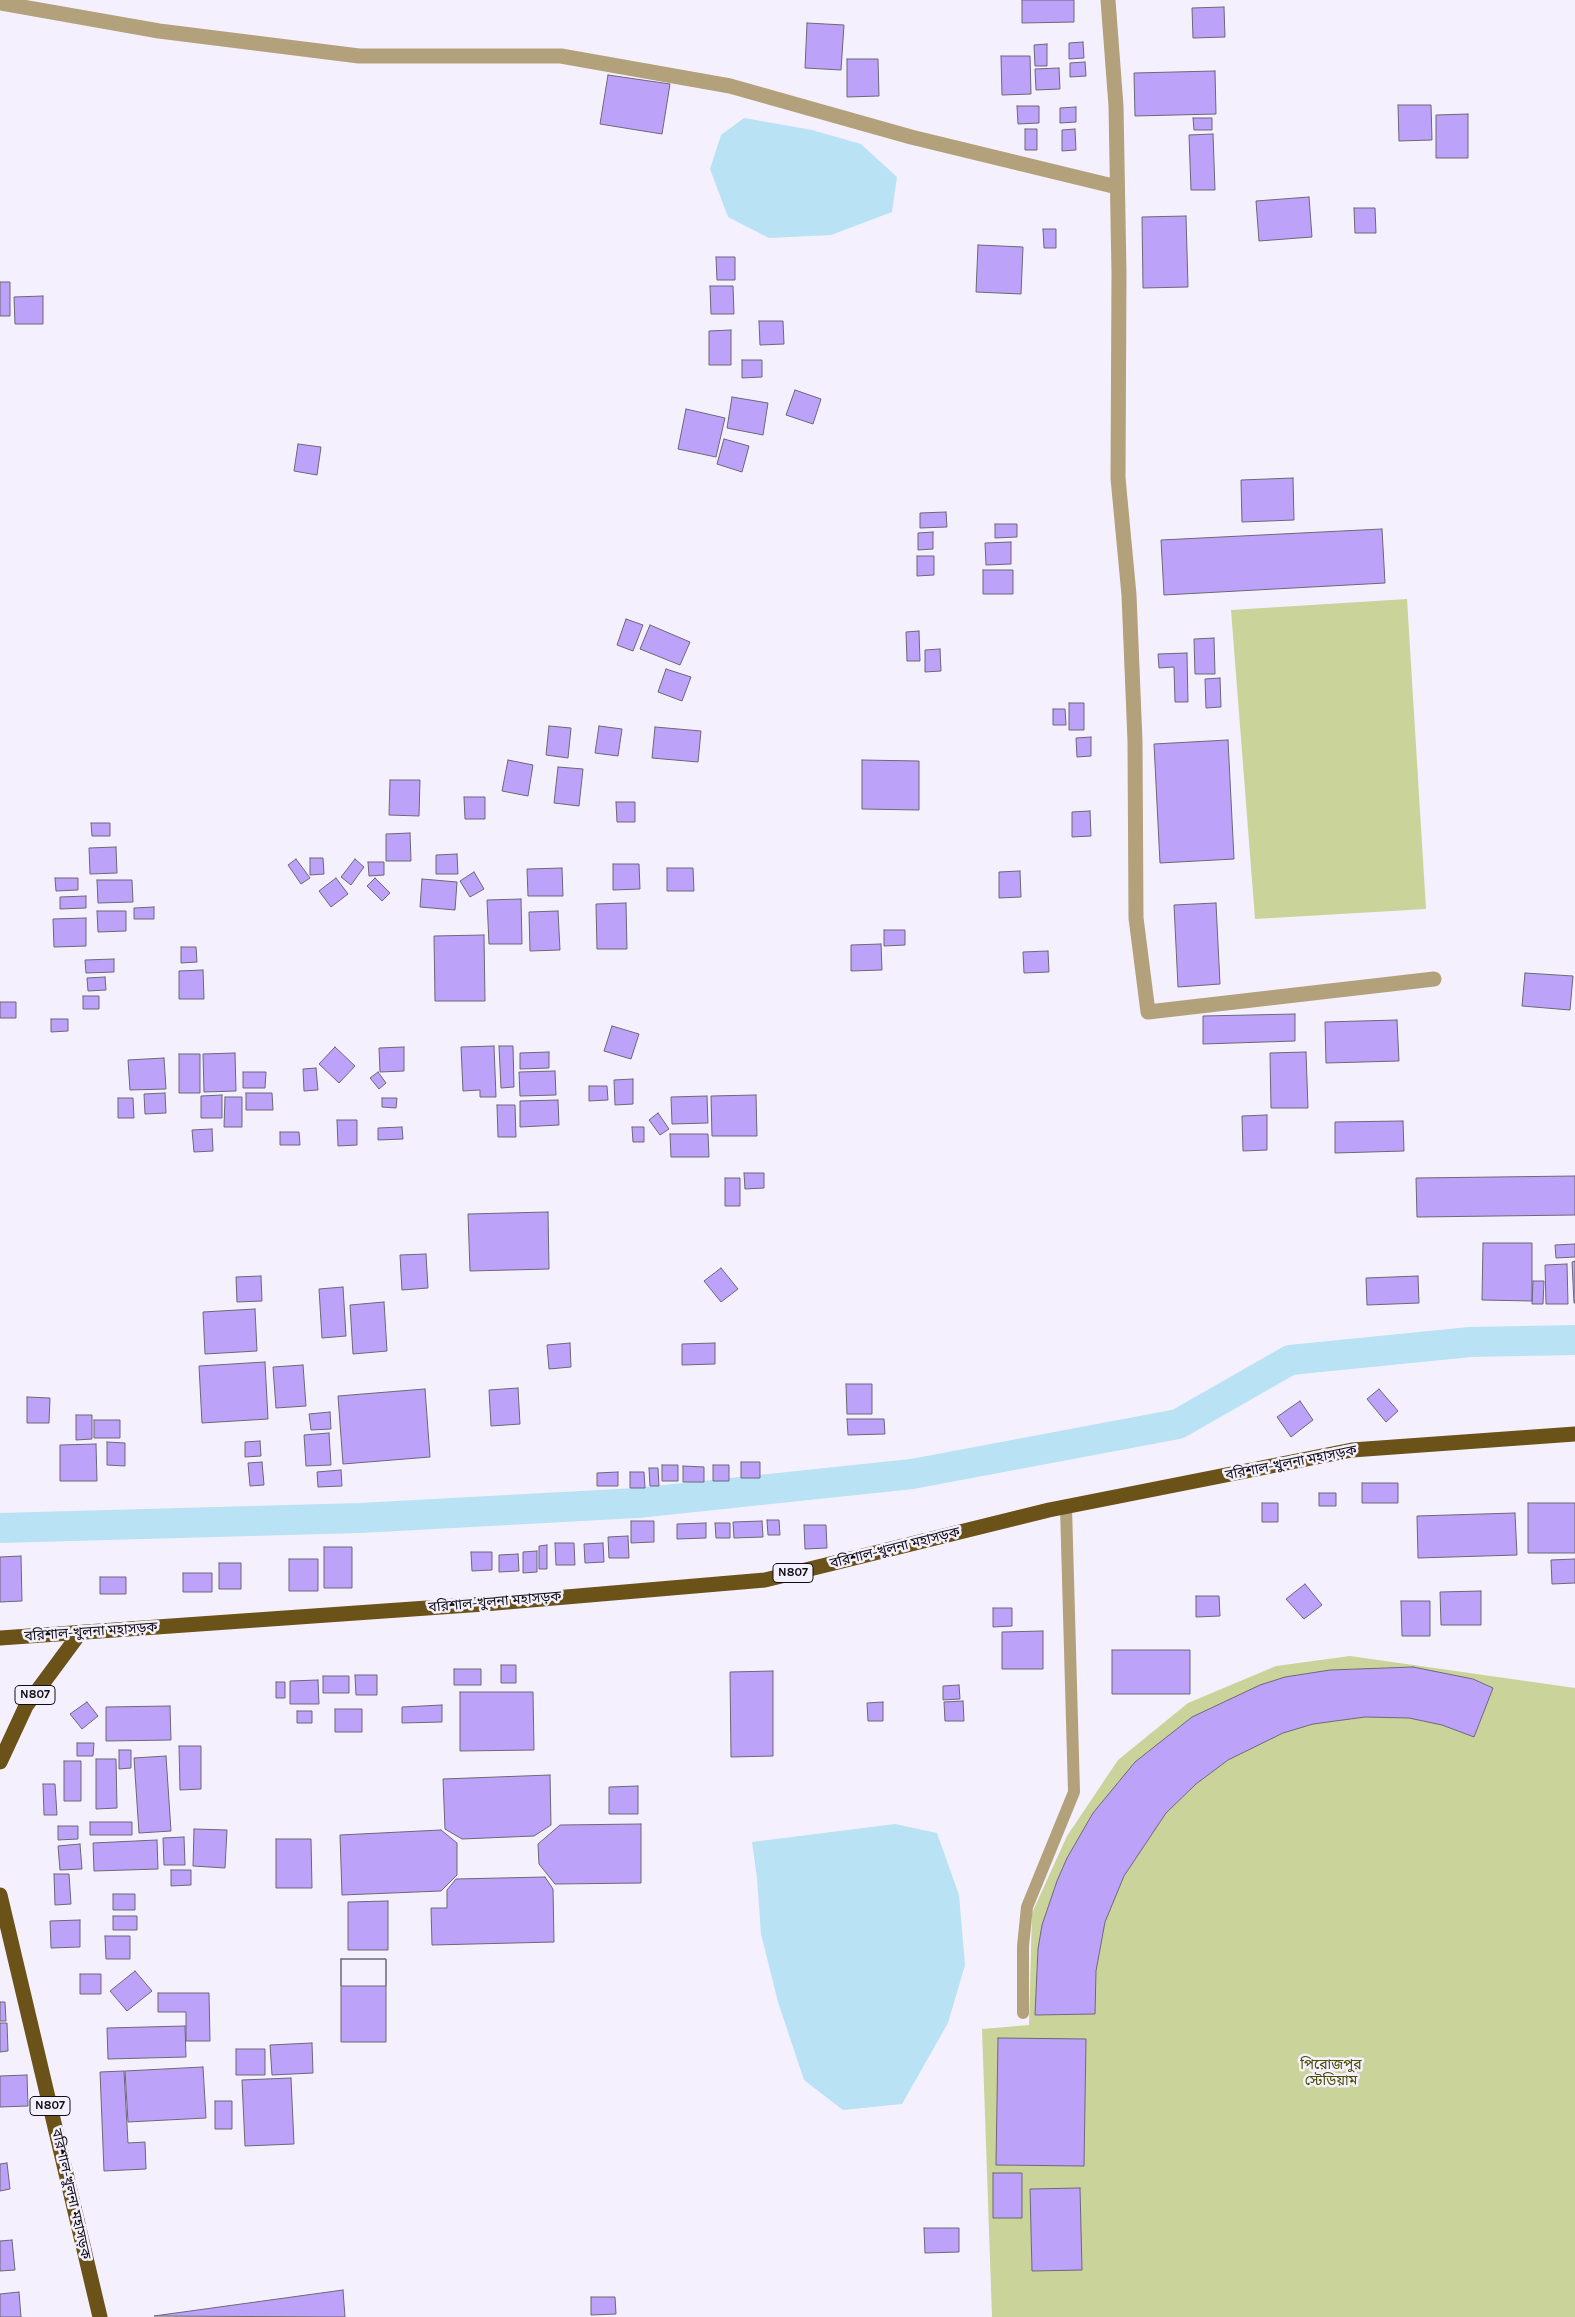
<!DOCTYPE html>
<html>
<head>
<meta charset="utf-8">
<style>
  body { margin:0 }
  canvas { display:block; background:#f4f0fd }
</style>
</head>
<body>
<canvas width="1575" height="2317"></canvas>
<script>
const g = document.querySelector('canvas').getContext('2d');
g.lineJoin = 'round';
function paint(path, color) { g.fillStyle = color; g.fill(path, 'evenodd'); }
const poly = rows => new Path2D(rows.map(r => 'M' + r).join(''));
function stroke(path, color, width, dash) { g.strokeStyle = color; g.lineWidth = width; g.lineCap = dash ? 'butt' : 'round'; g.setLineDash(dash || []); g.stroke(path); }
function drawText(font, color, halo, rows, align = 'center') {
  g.font = font + ' Karla,"Noto Sans Bengali",sans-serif'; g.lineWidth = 5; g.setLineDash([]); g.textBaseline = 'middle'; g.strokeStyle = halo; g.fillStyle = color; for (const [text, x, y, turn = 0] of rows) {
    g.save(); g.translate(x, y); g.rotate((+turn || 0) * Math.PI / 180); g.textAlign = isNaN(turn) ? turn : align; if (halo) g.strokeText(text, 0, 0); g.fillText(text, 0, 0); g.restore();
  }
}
const green = poly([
  [1407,599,1426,909,1255,919,1231,610],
  [1350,1656,1575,1688,1575,2317,992,2317,982,2029,1029,2025,1032,1913,1067,1836,1118,1760,1188,1703,1276,1666],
  [1413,1667,1473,1679,1493,1688,1474,1737,1442,1725,1409,1718,1365,1717,1313,1724,1283,1733,1228,1760,1196,1784,1166,1813,1124,1876,1105,1922,1096,1971,1094,2014,1035,2015,1038,1949,1042,1925,1057,1881,1067,1858,1093,1813,1135,1762,1192,1717,1260,1685,1285,1677,1330,1670],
  [998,2039,1086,2040,1084,2166,996,2165],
  [993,2173,1022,2173,1022,2218,993,2217],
  [1080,2188,1082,2269,1032,2271,1030,2189]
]);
const water = poly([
  [744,118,812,130,861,144,897,177,892,212,831,235,769,238,728,217,710,169,721,135],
  [895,1824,937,1833,959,1895,965,1965,948,2023,902,2104,843,2110,804,2080,778,2002,761,1934,757,1878,752,1842]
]);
const canal = poly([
  [0,1528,360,1518,637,1503,912,1474,1178,1424,1290,1360,1470,1342,1575,1340]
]);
const building = poly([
  [1022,0,1074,0,1074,22,1022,23,1022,0],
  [1224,7,1225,37,1193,38,1192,8,1224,7],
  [807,23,844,25,841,70,805,68,807,23],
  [1083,42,1084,58,1069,59,1069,43,1083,42],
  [1047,44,1047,66,1035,66,1034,45,1047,44],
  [1001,56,1030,56,1031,94,1002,95,1001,56],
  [847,59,878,59,879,96,847,97,847,59],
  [1085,62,1086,76,1070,77,1070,63,1085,62],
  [1059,68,1060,89,1036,90,1035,69,1059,68],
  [1215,71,1216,114,1135,116,1134,73,1215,71],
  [608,75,670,84,662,134,600,124,608,75],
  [1398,105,1431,105,1432,140,1399,141,1398,105],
  [1017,106,1039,106,1039,123,1018,124,1017,106],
  [1076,107,1076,122,1060,123,1060,108,1076,107],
  [1468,114,1468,158,1436,158,1436,115,1468,114],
  [1193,118,1212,118,1212,130,1194,130,1193,118],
  [1025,129,1037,129,1037,150,1025,150,1025,129],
  [1075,129,1076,150,1062,151,1062,130,1075,129],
  [1213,134,1215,190,1191,190,1189,135,1213,134],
  [1309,197,1312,237,1259,241,1256,201,1309,197],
  [1354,208,1375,208,1376,233,1355,233,1354,208],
  [1186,216,1188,287,1143,288,1142,217,1186,216],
  [1043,229,1056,229,1056,248,1044,248,1043,229],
  [978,245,1023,247,1021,294,976,292,978,245],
  [716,257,735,257,735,280,717,280,716,257],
  [0,282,10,282,10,316,0,316,0,282],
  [710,286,733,286,734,314,711,314,710,286],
  [43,296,43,324,15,324,14,297,43,296],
  [759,321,783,321,784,344,760,345,759,321],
  [731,330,731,365,709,365,709,331,731,330],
  [742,360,762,360,762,377,742,378,742,360],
  [795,390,821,399,813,424,786,415,795,390],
  [732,397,768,403,763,435,727,428,732,397],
  [686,409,725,418,716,457,678,449,686,409],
  [724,439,749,446,742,472,717,464,724,439],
  [298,444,321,447,317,475,294,471,298,444],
  [1293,478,1294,520,1242,522,1241,480,1293,478],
  [946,512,947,527,920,528,920,513,946,512],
  [995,524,1017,524,1017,537,995,538,995,524],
  [1382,529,1385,583,1164,595,1161,540,1382,529],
  [933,532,933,549,918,550,918,533,933,532],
  [1011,542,1011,564,986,565,985,543,1011,542],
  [917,556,934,556,934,575,917,576,917,556],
  [983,570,1013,570,1013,594,983,594,983,570],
  [626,619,643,625,633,651,617,645,626,619],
  [650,625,690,642,680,665,640,649,650,625],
  [919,631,920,661,907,661,906,632,919,631],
  [1214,638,1215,674,1195,674,1194,639,1214,638],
  [940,649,941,671,925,672,925,650,940,649],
  [1187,653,1188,702,1175,702,1174,667,1159,668,1158,654,1187,653],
  [666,669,691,677,682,701,658,692,666,669],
  [1220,678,1221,707,1206,708,1205,679,1220,678],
  [1069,703,1084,703,1084,730,1069,730,1069,703],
  [1053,709,1065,709,1066,725,1053,725,1053,709],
  [549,726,571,728,568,758,546,755,549,726],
  [599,726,622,729,618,756,595,753,599,726],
  [655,727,701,731,698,762,652,758,655,727],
  [1091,737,1091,756,1077,757,1076,738,1091,737],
  [1228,740,1234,859,1160,863,1154,744,1228,740],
  [508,760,533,765,528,796,502,791,508,760],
  [862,760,919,761,919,810,862,809,862,760],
  [558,767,583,769,579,806,554,803,558,767],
  [390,780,420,780,419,816,389,815,390,780],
  [464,797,485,797,485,819,465,819,464,797],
  [616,802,635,802,635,822,617,822,616,802],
  [1090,811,1091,836,1072,837,1072,812,1090,811],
  [91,823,110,823,110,836,92,836,91,823],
  [410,833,411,861,386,861,386,834,410,833],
  [116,847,117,873,90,874,89,848,116,847],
  [457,854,458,874,436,874,436,855,457,854],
  [310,858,323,858,324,874,310,875,310,858],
  [296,859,310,878,301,884,288,865,296,859],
  [355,859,364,867,351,885,341,877,355,859],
  [368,862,384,862,384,875,369,876,368,862],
  [613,864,639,864,640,889,613,890,613,864],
  [562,868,563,896,528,896,527,869,562,868],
  [667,868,693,868,694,891,667,891,667,868],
  [1020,871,1021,897,999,898,999,872,1020,871],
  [474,872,484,889,470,897,460,881,474,872],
  [55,878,78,878,78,890,56,891,55,878],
  [336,878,348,894,331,907,319,891,336,878],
  [375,878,390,893,382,901,367,886,375,878],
  [422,879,457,882,455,910,420,907,422,879],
  [97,880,132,880,133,902,98,903,97,880],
  [86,896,86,908,60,909,60,897,86,896],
  [521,899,522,944,489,944,487,900,521,899],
  [626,903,627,949,597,949,596,904,626,903],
  [1216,903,1220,984,1178,987,1174,905,1216,903],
  [154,907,154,919,134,919,134,908,154,907],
  [97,911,126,911,126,931,98,932,97,911],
  [558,911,560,950,530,951,529,912,558,911],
  [86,918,86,946,54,947,53,919,86,918],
  [884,930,905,930,905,945,884,946,884,930],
  [484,935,485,1001,435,1001,434,936,484,935],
  [881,944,882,970,851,971,851,945,881,944],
  [181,947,196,947,197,962,181,963,181,947],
  [1048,951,1049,972,1024,973,1023,952,1048,951],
  [114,959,114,972,86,973,85,960,114,959],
  [203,970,204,999,179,999,179,971,203,970],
  [1525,973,1573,976,1570,1010,1522,1006,1525,973],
  [105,977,106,990,88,991,87,978,105,977],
  [83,996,99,996,99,1009,83,1009,83,996],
  [0,1002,16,1002,16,1018,0,1018,0,1002],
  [1295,1014,1295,1041,1203,1044,1203,1016,1295,1014],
  [51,1019,68,1019,68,1031,51,1032,51,1019],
  [1397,1020,1399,1061,1326,1063,1325,1022,1397,1020],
  [612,1026,639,1034,631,1059,604,1051,612,1026],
  [494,1046,496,1097,480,1097,480,1090,463,1091,461,1047,494,1046],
  [499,1046,513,1046,514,1087,501,1088,499,1046],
  [335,1047,355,1066,339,1083,319,1064,335,1047],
  [404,1047,404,1071,380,1072,379,1048,404,1047],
  [549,1052,549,1068,520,1069,520,1053,549,1052],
  [1306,1052,1308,1108,1271,1108,1270,1053,1306,1052],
  [235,1053,236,1091,204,1092,203,1054,235,1053],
  [179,1054,200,1054,200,1093,179,1093,179,1054],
  [164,1058,166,1089,130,1090,128,1060,164,1058],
  [316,1068,318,1090,304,1091,303,1069,316,1068],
  [555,1071,556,1095,520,1096,519,1072,555,1071],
  [243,1072,266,1072,265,1088,243,1088,243,1072],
  [378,1072,386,1083,379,1089,370,1078,378,1072],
  [633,1079,633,1104,615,1105,614,1080,633,1079],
  [589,1086,607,1086,608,1100,589,1101,589,1086],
  [165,1093,166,1113,145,1114,144,1094,165,1093],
  [246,1093,272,1093,273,1110,246,1110,246,1093],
  [222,1095,222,1118,201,1118,201,1096,222,1095],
  [756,1095,757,1136,712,1136,711,1096,756,1095],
  [707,1096,708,1123,672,1124,671,1097,707,1096],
  [225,1097,242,1097,242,1127,224,1127,225,1097],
  [118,1098,133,1098,134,1118,118,1118,118,1098],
  [382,1098,397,1098,396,1108,382,1107,382,1098],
  [558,1100,559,1125,520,1127,520,1101,558,1100],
  [497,1105,515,1105,516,1137,498,1137,497,1105],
  [658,1113,669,1129,660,1135,649,1120,658,1113],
  [1267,1115,1267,1150,1243,1151,1242,1116,1267,1115],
  [337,1120,357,1120,357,1145,338,1146,337,1120],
  [1403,1121,1404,1151,1335,1153,1335,1122,1403,1121],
  [402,1127,403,1139,378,1140,378,1128,402,1127],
  [632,1127,644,1127,644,1142,633,1142,632,1127],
  [212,1129,213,1151,194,1152,192,1130,212,1129],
  [280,1132,299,1132,300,1145,280,1145,280,1132],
  [670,1134,708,1134,709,1157,671,1157,670,1134],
  [744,1173,764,1173,764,1188,745,1189,744,1173],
  [1575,1176,1575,1215,1417,1217,1416,1178,1575,1176],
  [725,1178,740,1178,740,1206,725,1206,725,1178],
  [548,1212,549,1269,470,1271,468,1214,548,1212],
  [1483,1243,1532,1243,1532,1301,1482,1300,1483,1243],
  [1575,1244,1575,1257,1556,1258,1555,1245,1575,1244],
  [426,1254,428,1288,402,1290,400,1255,426,1254],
  [1575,1261,1575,1303,1574,1303,1572,1262,1575,1261],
  [1567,1264,1568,1304,1546,1304,1545,1265,1567,1264],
  [721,1268,738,1289,721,1302,704,1281,721,1268],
  [261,1276,262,1301,237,1302,236,1277,261,1276],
  [1418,1276,1419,1303,1367,1305,1366,1278,1418,1276],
  [1533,1281,1544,1281,1543,1304,1532,1304,1533,1281],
  [343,1287,346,1336,322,1338,319,1289,343,1287],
  [384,1302,387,1351,353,1354,350,1305,384,1302],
  [255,1309,257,1351,205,1354,203,1312,255,1309],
  [570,1343,571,1367,549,1369,547,1345,570,1343],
  [715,1343,715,1364,682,1365,682,1344,715,1343],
  [265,1362,268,1419,202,1423,199,1366,265,1362],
  [303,1365,306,1406,276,1408,273,1367,303,1365],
  [846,1384,872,1384,872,1414,847,1414,846,1384],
  [518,1388,520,1424,491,1426,489,1390,518,1388],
  [425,1389,430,1457,343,1464,338,1396,425,1389],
  [1379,1389,1398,1411,1386,1422,1367,1399,1379,1389],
  [27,1397,50,1398,49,1423,27,1423,27,1397],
  [1300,1401,1313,1420,1291,1437,1277,1417,1300,1401],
  [330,1412,331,1429,311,1430,309,1414,330,1412],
  [76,1415,92,1415,92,1439,76,1440,76,1415],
  [847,1419,884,1419,885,1434,848,1435,847,1419],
  [94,1420,120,1420,120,1438,94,1438,94,1420],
  [329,1433,331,1465,306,1466,304,1435,329,1433],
  [260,1441,261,1456,245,1457,245,1442,260,1441],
  [107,1442,125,1443,125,1466,107,1465,107,1442],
  [96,1444,97,1481,60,1481,60,1445,96,1444],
  [262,1462,264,1485,250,1486,248,1463,262,1462],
  [741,1462,760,1462,760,1478,741,1478,741,1462],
  [662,1465,678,1465,678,1481,662,1481,662,1465],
  [713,1465,729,1465,729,1481,713,1481,713,1465],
  [683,1466,704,1467,704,1482,683,1482,683,1466],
  [649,1468,658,1468,659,1486,650,1486,649,1468],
  [341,1470,342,1486,318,1487,317,1472,341,1470],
  [618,1472,618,1486,597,1486,597,1473,618,1472],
  [630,1472,644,1472,645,1488,630,1488,630,1472],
  [1362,1483,1398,1483,1398,1503,1362,1503,1362,1483],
  [1319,1493,1336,1493,1336,1506,1319,1506,1319,1493],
  [1262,1503,1278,1503,1278,1522,1262,1522,1262,1503],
  [1528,1503,1575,1503,1575,1553,1528,1553,1528,1503],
  [1515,1513,1517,1555,1418,1558,1417,1516,1515,1513],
  [767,1520,779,1520,780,1535,768,1535,767,1520],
  [631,1521,654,1521,654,1542,631,1543,631,1521],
  [762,1521,763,1537,734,1538,733,1522,762,1521],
  [706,1523,706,1538,677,1539,677,1524,706,1523],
  [715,1523,730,1523,730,1538,716,1538,715,1523],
  [804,1525,826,1525,827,1548,805,1549,804,1525],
  [628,1536,629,1558,609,1558,608,1537,628,1536],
  [555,1543,574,1543,575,1565,556,1565,555,1543],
  [603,1543,604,1562,585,1563,584,1544,603,1543],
  [547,1545,547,1569,539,1569,539,1546,547,1545],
  [324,1547,352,1547,352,1588,324,1588,324,1547],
  [537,1551,537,1572,523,1573,523,1552,537,1551],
  [471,1552,492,1552,492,1570,472,1571,471,1552],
  [518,1554,519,1571,499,1572,499,1555,518,1554],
  [21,1556,22,1601,0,1602,0,1557,21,1556],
  [289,1559,318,1559,318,1591,289,1591,289,1559],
  [1575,1559,1575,1583,1552,1584,1551,1560,1575,1559],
  [219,1563,241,1563,241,1589,219,1589,219,1563],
  [183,1573,212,1573,212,1592,183,1592,183,1573],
  [100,1577,126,1577,126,1594,100,1594,100,1577],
  [1305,1584,1322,1605,1304,1619,1286,1599,1305,1584],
  [1481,1591,1481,1625,1441,1625,1440,1592,1481,1591],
  [1196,1596,1219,1596,1220,1616,1196,1617,1196,1596],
  [1401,1601,1430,1601,1430,1636,1402,1636,1401,1601],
  [993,1608,1012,1608,1012,1626,993,1627,993,1608],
  [1043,1631,1043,1669,1002,1669,1002,1632,1043,1631],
  [1112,1650,1190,1650,1190,1694,1112,1694,1112,1650],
  [501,1665,516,1665,516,1683,501,1683,501,1665],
  [1413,1667,1473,1679,1493,1688,1474,1737,1442,1725,1409,1718,1365,1717,1313,1724,1283,1733,1228,1760,1196,1784,1166,1813,1124,1876,1105,1922,1096,1971,1095,2014,1035,2015,1038,1949,1042,1925,1057,1881,1067,1858,1093,1813,1135,1762,1192,1717,1260,1685,1285,1677,1330,1670,1413,1667],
  [454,1669,481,1669,481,1685,454,1685,454,1669],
  [773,1671,773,1756,731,1757,730,1672,773,1671],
  [355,1675,377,1675,377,1695,356,1695,355,1675],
  [323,1676,349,1676,349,1693,323,1693,323,1676],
  [318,1680,319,1704,290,1704,290,1681,318,1680],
  [276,1682,285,1682,285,1698,276,1698,276,1682],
  [959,1685,960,1699,943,1700,943,1686,959,1685],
  [460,1692,533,1692,534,1750,460,1751,460,1692],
  [963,1701,964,1721,945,1721,944,1702,963,1701],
  [87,1702,98,1716,82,1729,70,1714,87,1702],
  [883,1702,883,1721,868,1721,867,1703,883,1702],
  [442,1705,442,1722,402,1723,402,1707,442,1705],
  [170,1706,171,1740,106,1741,106,1707,170,1706],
  [335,1709,362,1709,362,1732,335,1732,335,1709],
  [297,1711,312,1711,312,1723,297,1723,297,1711],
  [77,1743,94,1743,93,1756,77,1756,77,1743],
  [179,1746,201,1746,201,1789,180,1790,179,1746],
  [119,1750,131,1750,131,1768,119,1769,119,1750],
  [166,1756,171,1831,139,1833,134,1758,166,1756],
  [96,1759,116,1759,117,1808,96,1809,96,1759],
  [64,1761,81,1761,81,1801,64,1801,64,1761],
  [550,1775,551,1825,534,1836,462,1839,445,1829,443,1779,550,1775],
  [43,1784,55,1784,57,1815,44,1815,43,1784],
  [638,1786,638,1814,609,1814,609,1787,638,1786],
  [90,1822,132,1822,132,1835,90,1835,90,1822],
  [641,1824,641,1883,555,1884,539,1864,538,1844,560,1825,641,1824],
  [58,1826,78,1826,78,1839,58,1840,58,1826],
  [194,1829,227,1830,225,1868,193,1866,194,1829],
  [441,1830,457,1843,457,1875,441,1891,342,1895,340,1835,441,1830],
  [184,1837,185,1865,164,1865,163,1838,184,1837],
  [276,1839,311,1839,312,1888,276,1888,276,1839],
  [157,1840,158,1869,94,1871,93,1843,157,1840],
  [80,1844,82,1869,60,1870,58,1846,80,1844],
  [171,1870,191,1870,191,1885,171,1886,171,1870],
  [54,1874,69,1874,71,1904,55,1905,54,1874],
  [545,1877,553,1889,554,1942,432,1945,431,1908,447,1908,447,1890,456,1879,545,1877],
  [113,1894,135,1894,135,1910,113,1910,113,1894],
  [388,1901,388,1950,348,1950,348,1902,388,1901],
  [113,1916,137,1916,137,1930,113,1930,113,1916],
  [80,1920,80,1947,51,1948,50,1921,80,1920],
  [105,1936,130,1936,130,1959,106,1959,105,1936],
  [341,1959,386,1959,386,2042,341,2042,341,1959],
  [341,1959,386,1959,386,1986,341,1986,341,1959],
  [135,1971,152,1991,127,2011,110,1991,135,1971],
  [80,1974,101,1974,101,1994,80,1994,80,1974],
  [158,1993,209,1993,210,2041,186,2041,186,2012,158,2012,158,1993],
  [0,2002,5,2002,6,2021,0,2021,0,2002],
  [0,2023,7,2023,8,2051,0,2052,0,2023],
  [185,2026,186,2057,108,2059,107,2028,185,2026],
  [998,2038,1086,2039,1084,2166,996,2165,998,2038],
  [312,2043,313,2073,272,2075,270,2045,312,2043],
  [236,2049,265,2049,265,2075,236,2075,236,2049],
  [203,2067,206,2118,128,2122,125,2071,203,2067],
  [124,2071,128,2143,145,2142,146,2169,104,2171,100,2072,124,2071],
  [27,2075,28,2106,0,2107,0,2076,27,2075],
  [291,2078,294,2144,245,2146,242,2080,291,2078],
  [215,2101,232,2101,232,2129,215,2129,215,2101],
  [7,2163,10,2189,0,2191,0,2164,7,2163],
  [993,2173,1022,2173,1022,2218,993,2218,993,2173],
  [1080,2188,1082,2270,1032,2271,1030,2189,1080,2188],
  [924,2228,959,2228,959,2252,925,2253,924,2228],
  [12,2240,15,2270,0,2271,0,2241,12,2240],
  [343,2290,345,2317,154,2316,343,2290],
  [19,2292,21,2317,0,2317,0,2294,19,2292],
  [591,2297,615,2297,616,2314,591,2315,591,2297]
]);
const service = poly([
  [1023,2013,1023,1946,1027,1907,1074,1792,1066,1507]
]);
const minor = poly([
  [1108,0,1116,106,1119,274,1118,478,1129,595,1135,741,1136,918,1148,1012,1434,979],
  [0,3,159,31,359,56,561,56,730,86,911,137,1117,187]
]);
const trunk = poly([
  [0,1638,484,1604,765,1580,1049,1510,1352,1450,1575,1434],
  [0,1762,26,1706,80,1633],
  [0,1895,100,2317]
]);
const shields = [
  [793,1573,40],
  [35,1695,40],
  [50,2106,40]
];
const shieldNames = [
  ["N807",793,1573],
  ["N807",35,1695],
  ["N807",50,2106]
];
const streetNames = [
  ["বরিশাল-খুলনা মহাসড়ক",1291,1463,-11],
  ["বরিশাল-খুলনা মহাসড়ক",895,1548,-14],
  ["বরিশাল-খুলনা মহাসড়ক",495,1602,-5],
  ["বরিশাল-খুলনা মহাসড়ক",91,1632,-4],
  ["বরিশাল-খুলনা মহাসড়ক",71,2194,77]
];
const parkNames = [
  ["পিরোজপুর",1331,2065],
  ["স্টেডিয়াম",1331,2081]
];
paint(green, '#cad49a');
paint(water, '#b9e3f5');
stroke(canal, '#b9e3f5', 30);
paint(building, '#bda2f9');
stroke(building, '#6c6875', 1);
stroke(service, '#b3a17b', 12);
stroke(minor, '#b3a17b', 15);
stroke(trunk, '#6a5218', 15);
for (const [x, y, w] of shields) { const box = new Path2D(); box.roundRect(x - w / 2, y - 9.5, w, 19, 4); g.fillStyle = '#f4f0fd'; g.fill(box); stroke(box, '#0f0e13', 1); }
drawText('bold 12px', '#0f0e13', null, shieldNames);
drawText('14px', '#0f0e13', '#f4f0fd', streetNames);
drawText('14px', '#474e00', '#f4f0fd', parkNames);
</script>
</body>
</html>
